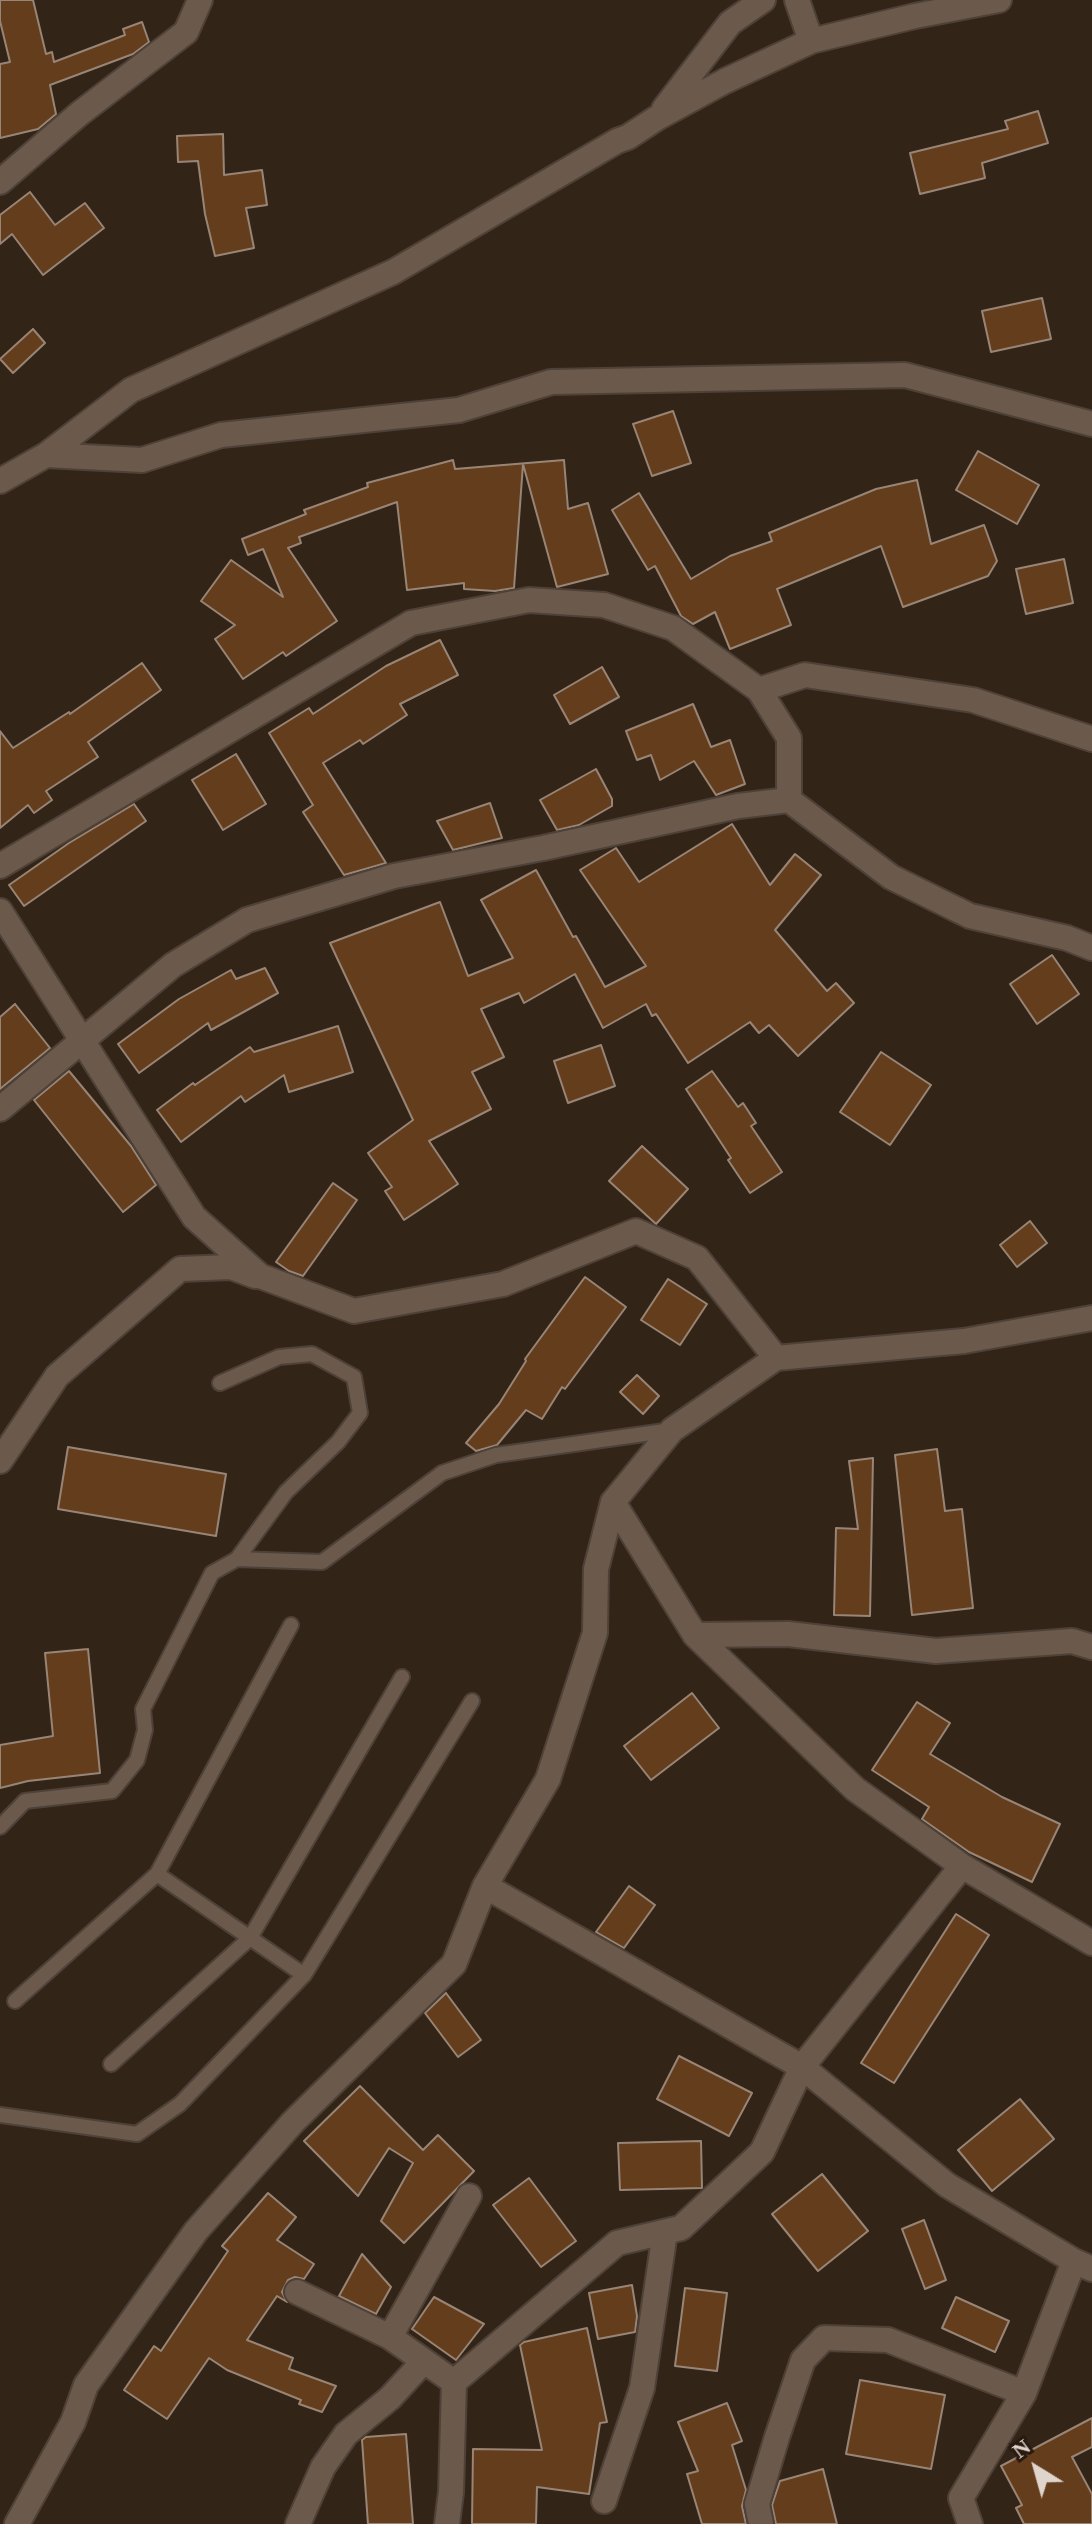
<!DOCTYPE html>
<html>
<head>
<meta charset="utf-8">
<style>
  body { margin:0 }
  #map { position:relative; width:1092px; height:2524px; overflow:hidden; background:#332418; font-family:Georgia,serif }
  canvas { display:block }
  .north { position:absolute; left:996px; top:2428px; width:80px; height:80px; -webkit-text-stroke:6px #291a0f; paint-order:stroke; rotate:323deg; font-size:22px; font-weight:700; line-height:32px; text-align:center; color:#e0d5cd }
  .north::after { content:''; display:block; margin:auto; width:28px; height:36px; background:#e0d5cd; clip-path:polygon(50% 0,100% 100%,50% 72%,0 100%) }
</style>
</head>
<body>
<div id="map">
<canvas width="1092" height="2524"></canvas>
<div class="north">N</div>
</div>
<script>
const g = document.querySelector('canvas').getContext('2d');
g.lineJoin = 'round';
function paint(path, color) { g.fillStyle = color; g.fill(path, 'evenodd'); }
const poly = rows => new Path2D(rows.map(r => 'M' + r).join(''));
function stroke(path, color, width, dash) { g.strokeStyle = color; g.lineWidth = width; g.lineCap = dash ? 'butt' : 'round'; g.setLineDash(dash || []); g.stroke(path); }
const building = poly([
  [0,0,33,0,46,54,52,52,54,62,125,35,123,29,142,22,149,42,133,54,50,85,56,114,38,129,0,138,0,64,10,62,0,21,0,0],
  [1038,111,1048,143,982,163,985,178,920,194,910,153,1008,129,1005,121,1038,111],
  [223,134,224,175,262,170,267,205,246,208,254,248,215,256,205,214,198,161,178,162,177,136,223,134],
  [30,192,55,225,85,203,104,228,43,275,12,234,0,244,0,215,30,192],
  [1042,298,1051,339,991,352,982,311,1042,298],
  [33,329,45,343,13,373,0,359,33,329],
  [673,411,691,463,652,476,633,424,673,411],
  [978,451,1039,485,1017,524,956,490,978,451],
  [453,460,455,469,564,460,568,509,588,503,608,574,557,587,523,464,514,588,495,591,464,589,464,583,407,590,397,502,299,537,301,543,288,548,337,621,286,656,283,652,243,679,215,639,235,625,201,601,231,560,283,597,263,549,248,555,242,539,306,514,304,510,368,487,367,483,453,460],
  [917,480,931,544,984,525,997,561,988,576,903,607,881,546,777,589,791,625,730,649,715,612,693,624,681,616,655,566,648,570,612,510,639,493,691,579,730,556,772,541,769,533,876,489,917,480],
  [1064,559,1073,603,1026,614,1016,569,1064,559],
  [440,640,458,675,400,704,407,715,363,744,360,740,323,763,386,863,344,875,303,812,313,805,269,733,309,708,313,714,386,666,440,640],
  [142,663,161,690,88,742,98,757,46,791,52,800,34,813,28,805,0,828,0,731,13,748,69,712,70,714,142,663],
  [602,667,619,697,570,724,554,695,602,667],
  [693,704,711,747,730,740,745,784,716,795,694,761,660,780,651,755,637,760,626,731,693,704],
  [236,754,266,804,223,830,192,780,236,754],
  [596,769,612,799,612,806,579,825,557,830,540,800,596,769],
  [490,803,502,838,453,850,437,821,490,803],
  [134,804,146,821,24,906,9,885,69,843,134,804],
  [732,824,770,885,795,854,821,875,775,930,827,991,836,983,854,1003,798,1056,769,1025,759,1033,750,1022,688,1063,656,1014,652,1016,646,1004,603,1028,575,974,524,1003,519,993,481,1009,504,1057,472,1072,491,1109,429,1141,458,1184,404,1220,385,1191,392,1187,368,1153,413,1120,330,943,440,902,468,976,513,958,481,900,536,870,573,937,576,936,605,987,646,966,580,870,616,848,639,882,732,824],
  [1052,955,1079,994,1037,1024,1010,984,1052,955],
  [265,968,278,993,211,1030,208,1023,139,1073,118,1044,179,999,231,970,236,979,265,968],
  [15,1004,50,1048,0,1089,0,1017,15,1004],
  [338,1026,353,1072,289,1092,284,1075,245,1102,241,1096,181,1142,157,1110,193,1083,195,1085,250,1047,254,1052,338,1026],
  [601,1045,615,1086,568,1103,554,1061,601,1045],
  [881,1052,931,1085,890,1145,840,1112,881,1052],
  [69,1071,131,1146,156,1185,123,1212,34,1100,69,1071],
  [712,1071,738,1107,743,1103,756,1123,751,1126,782,1172,750,1193,728,1160,731,1158,686,1089,712,1071],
  [642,1146,688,1189,656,1224,609,1181,642,1146],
  [333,1183,357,1200,303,1276,289,1271,276,1262,333,1183],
  [1030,1221,1047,1243,1017,1267,1000,1245,1030,1221],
  [585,1277,626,1307,565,1389,562,1387,542,1419,526,1410,497,1445,476,1451,466,1443,499,1404,526,1361,525,1359,585,1277],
  [668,1279,707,1304,680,1345,641,1320,668,1279],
  [637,1375,659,1396,643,1414,620,1392,637,1375],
  [68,1447,226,1474,216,1536,58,1509,68,1447],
  [937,1449,945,1511,962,1509,973,1608,912,1615,895,1455,937,1449],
  [873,1458,870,1616,834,1615,836,1528,858,1529,849,1461,873,1458],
  [88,1649,100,1773,28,1781,0,1788,0,1745,53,1736,45,1653,88,1649],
  [692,1693,719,1728,651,1780,624,1746,692,1693],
  [917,1702,950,1723,930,1754,1002,1797,1060,1824,1032,1882,969,1852,922,1819,929,1807,872,1770,917,1702],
  [629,1886,655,1905,624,1948,596,1932,629,1886],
  [956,1914,989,1935,894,2083,861,2063,956,1914],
  [446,1993,481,2040,458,2057,425,2013,446,1993],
  [679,2056,752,2093,729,2136,657,2099,679,2056],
  [360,2086,423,2150,438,2135,474,2171,404,2243,381,2221,413,2163,389,2148,358,2196,304,2141,360,2086],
  [1020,2099,1054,2139,992,2191,958,2150,1020,2099],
  [701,2141,702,2188,620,2190,618,2143,701,2141],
  [822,2174,868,2231,818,2271,772,2214,822,2174],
  [529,2178,576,2241,541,2267,493,2205,529,2178],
  [268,2193,296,2217,277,2240,314,2264,304,2279,295,2277,288,2280,282,2292,287,2302,277,2296,247,2340,293,2358,289,2369,336,2386,322,2412,299,2404,301,2400,227,2370,209,2358,167,2419,124,2390,154,2346,161,2351,228,2251,222,2246,268,2193],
  [924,2220,946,2280,925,2289,902,2229,924,2220],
  [362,2254,391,2287,376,2314,339,2296,362,2254],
  [632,2285,637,2316,635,2332,598,2339,589,2293,632,2285],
  [685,2288,727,2293,717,2371,675,2366,685,2288],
  [434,2297,484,2324,456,2360,412,2329,434,2297],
  [956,2297,1009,2321,995,2352,942,2328,956,2297],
  [587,2328,607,2422,600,2423,589,2494,537,2487,536,2524,472,2524,473,2449,542,2450,520,2345,524,2342,587,2328],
  [860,2380,945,2395,931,2469,846,2454,860,2380],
  [727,2403,742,2441,732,2445,746,2490,742,2506,746,2524,702,2524,687,2474,698,2471,678,2422,727,2403],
  [1092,2418,1092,2447,1072,2457,1092,2494,1092,2524,1024,2524,1016,2508,1022,2505,1001,2466,1092,2418],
  [406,2434,413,2524,368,2524,362,2440,366,2437,406,2434],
  [823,2469,837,2524,776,2524,772,2505,780,2481,823,2469]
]);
const service = poly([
  [220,1383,279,1357,312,1354,354,1377,360,1413,338,1442,286,1492,237,1559],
  [0,1827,25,1801,112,1791,137,1760,145,1730,143,1709,212,1573,237,1559,322,1562,442,1473,496,1455,672,1430],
  [157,1874,291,1625],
  [15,2001,157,1874,304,1975],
  [111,2064,250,1938,402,1677],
  [0,2115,137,2134,180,2104,304,1975,472,1701]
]);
const minor = poly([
  [797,0,811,41],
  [664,109,730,23,763,0],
  [0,182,79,114,186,32,200,0],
  [46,455,142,460,221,435,459,410,551,382,905,375,1092,424],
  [0,481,46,455,131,390,393,272,617,141,628,137,657,118,725,81,811,41,915,16,999,0],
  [759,690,805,675,973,700,1092,739],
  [0,866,411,623,529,600,604,605,673,628,759,690,789,738,789,800],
  [0,911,194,1217,260,1276,354,1311,503,1284,636,1231,697,1258,776,1358,964,1341,1092,1318],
  [0,1109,173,965,247,920,394,876,543,848,738,806,789,800,891,877,970,916,1067,938,1092,948],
  [0,1461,57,1376,180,1269,231,1267,255,1276],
  [613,1502,695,1635,855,1789,962,1866,1092,1943],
  [695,1635,788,1634,936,1651,1072,1641,1092,1647],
  [485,1886,802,2067,947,2185,1074,2261,1092,2269],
  [297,2292,390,2337,454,2382],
  [390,2337,469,2196],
  [604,2501,642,2388,665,2232],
  [17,2524,73,2422,86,2385,196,2231,293,2122,454,1964,485,1886,548,1779,595,1633,596,1569,613,1502,672,1430,776,1358],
  [298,2524,323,2467,346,2434,390,2398,424,2361],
  [447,2524,451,2492,454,2382,617,2243,681,2228,762,2152,802,2067,962,1866],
  [761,2524,757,2504,777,2437,803,2360,824,2338,888,2340,1024,2393],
  [970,2524,961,2498,1024,2393,1074,2261]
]);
paint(building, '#633d1c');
stroke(building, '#988576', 2);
stroke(service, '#4e4138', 18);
stroke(minor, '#4e4138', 28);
stroke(service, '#6b594c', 14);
stroke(minor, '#6b594c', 24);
</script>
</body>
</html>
